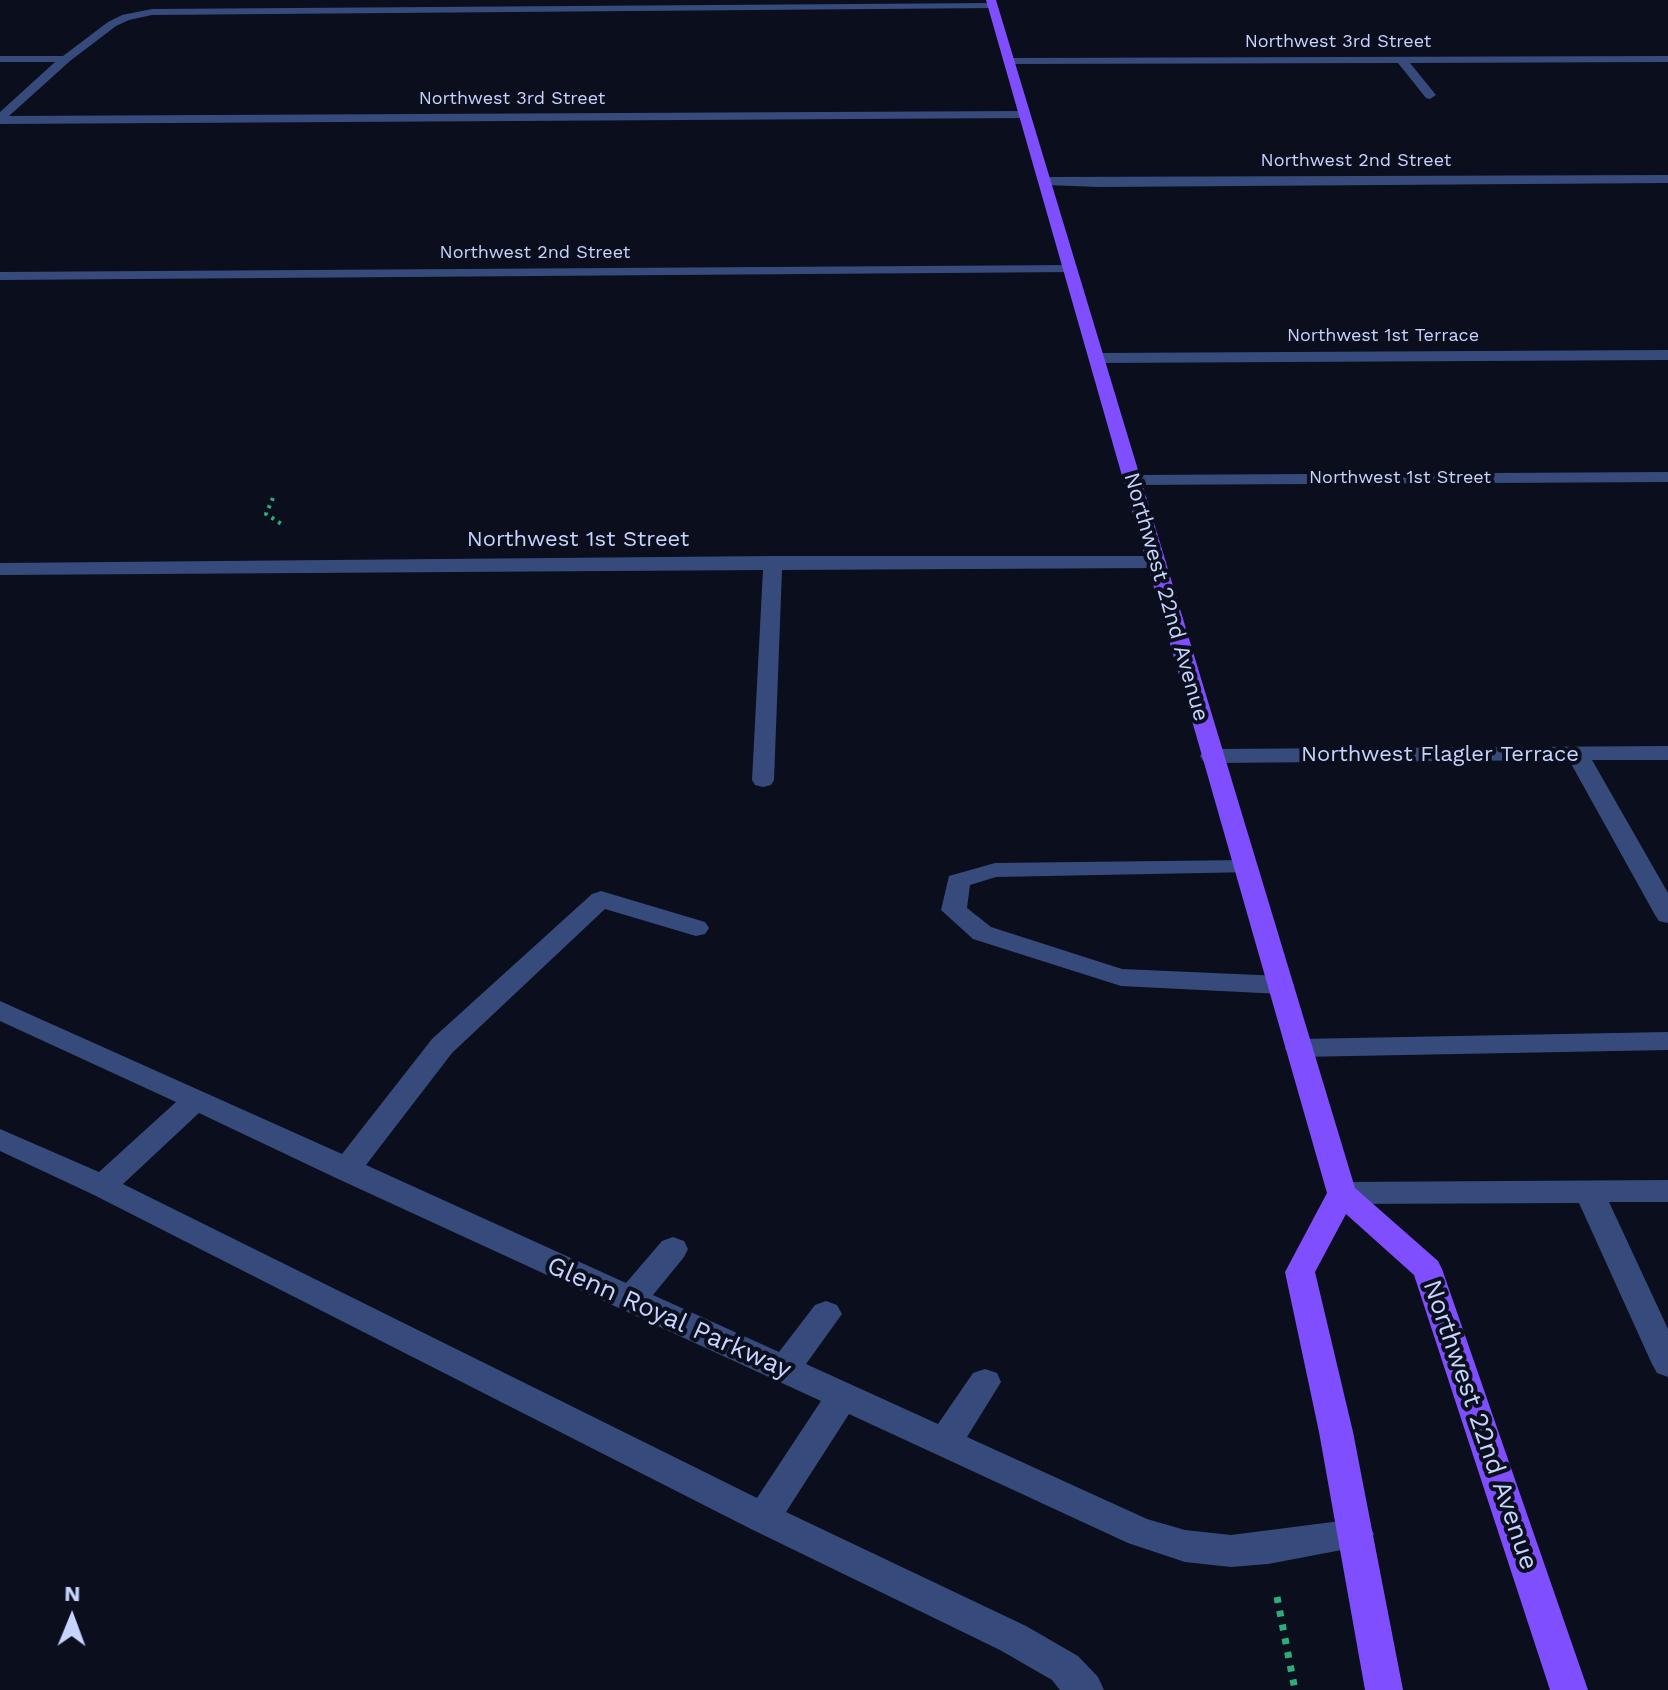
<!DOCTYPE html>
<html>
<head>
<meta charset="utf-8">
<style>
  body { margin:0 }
  #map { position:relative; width:1668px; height:1690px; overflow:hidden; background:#0b0e1c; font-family:"Work Sans",sans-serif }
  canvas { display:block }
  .north { position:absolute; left:32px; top:1578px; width:80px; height:80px; -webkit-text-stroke:6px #0b0e1c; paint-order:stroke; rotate:1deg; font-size:22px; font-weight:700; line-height:32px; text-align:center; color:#c6d4ff }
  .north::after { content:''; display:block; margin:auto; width:28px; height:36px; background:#c6d4ff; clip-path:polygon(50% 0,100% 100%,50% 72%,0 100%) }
</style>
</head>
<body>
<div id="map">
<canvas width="1668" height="1690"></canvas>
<div class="north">N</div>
</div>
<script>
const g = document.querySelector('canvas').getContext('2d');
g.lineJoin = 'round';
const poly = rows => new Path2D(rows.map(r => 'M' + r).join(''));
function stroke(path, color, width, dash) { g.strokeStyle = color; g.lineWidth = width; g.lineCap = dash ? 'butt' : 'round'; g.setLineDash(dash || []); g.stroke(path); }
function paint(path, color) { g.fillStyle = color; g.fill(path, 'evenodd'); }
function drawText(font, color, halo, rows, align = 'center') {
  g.font = font + ' "Work Sans",sans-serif'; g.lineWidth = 8; g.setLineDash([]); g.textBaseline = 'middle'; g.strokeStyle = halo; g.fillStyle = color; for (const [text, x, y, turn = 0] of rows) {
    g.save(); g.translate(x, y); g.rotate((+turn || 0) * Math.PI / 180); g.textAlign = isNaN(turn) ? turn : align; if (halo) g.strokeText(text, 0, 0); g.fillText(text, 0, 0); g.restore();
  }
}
const pathFar1 = poly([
  [273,498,266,514,283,525]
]);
const path = poly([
  [1277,1597,1295,1690]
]);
const minor = poly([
  [993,3,997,4,997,8,152,15,129,20,116,26,70,61,9,116,1025,111,1031,115,1029,118,0,124,0,112,55,62,0,62,0,56,63,56,108,22,122,15,152,9,993,3],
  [1668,56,1668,62,1410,63,1436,95,1430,99,1426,98,1398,63,1009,64,1003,61,1009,58,1668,56],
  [1668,175,1668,183,1100,187,1045,185,1038,181,1045,177,1668,175],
  [1071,265,1076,266,1076,272,0,280,0,272,1071,265],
  [1668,350,1668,360,1098,363,1090,358,1098,353,1668,350],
  [1668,472,1668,482,1132,485,1123,480,1132,475,1668,472],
  [773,556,1157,556,1167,562,1157,568,782,570,774,780,771,785,763,787,755,785,752,780,763,570,0,575,0,563,773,556],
  [1668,746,1668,760,1592,760,1668,893,1668,923,1659,921,1655,915,1569,760,1211,763,1203,761,1200,756,1203,751,1211,749,1668,746],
  [1245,860,1254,862,1257,867,1254,872,996,877,970,885,967,908,991,927,1122,969,1281,976,1290,979,1294,985,1290,991,1281,994,1121,986,973,939,941,910,949,876,995,863,1245,860],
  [601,891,705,922,709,928,705,934,696,936,605,909,452,1053,366,1165,626,1283,662,1241,673,1237,684,1241,688,1249,684,1257,653,1295,779,1352,815,1305,826,1301,837,1305,842,1314,806,1364,938,1424,973,1373,985,1369,997,1373,1001,1382,967,1437,1147,1519,1185,1530,1231,1535,1356,1519,1368,1523,1374,1534,1368,1545,1268,1564,1231,1567,1185,1562,1128,1543,849,1414,786,1512,1026,1626,1078,1656,1098,1677,1104,1690,1060,1690,1052,1680,1000,1650,751,1529,92,1194,0,1151,0,1129,99,1172,176,1102,0,1021,0,1001,342,1154,432,1039,592,894,601,891],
  [199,1113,336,1178,821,1401,757,1498,123,1184,199,1113],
  [1668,1032,1668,1050,1299,1057,1289,1055,1285,1048,1289,1041,1299,1039,1668,1032],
  [1668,1180,1668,1202,1609,1202,1668,1329,1668,1377,1657,1373,1652,1364,1579,1203,1342,1204,1332,1201,1327,1193,1332,1185,1342,1182,1668,1180]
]);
const major = poly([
  [986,0,996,0,1355,1188,1438,1261,1442,1269,1588,1690,1550,1690,1414,1275,1346,1214,1315,1272,1353,1432,1403,1690,1365,1690,1319,1432,1285,1272,1327,1193,986,0]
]);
const farStreetnames = [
  ["Northwest 3rd Street",1338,42],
  ["Northwest 3rd Street",512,99],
  ["Northwest 2nd Street",1356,161],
  ["Northwest 2nd Street",535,253],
  ["Northwest 1st Terrace",1383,336],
  ["Northwest 1st Street",1400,478]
];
const streetNames = [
  ["Northwest 1st Street",578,540],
  ["Northwest 22nd Avenue",1166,597,74],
  ["Northwest Flagler Terrace",1440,755]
];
const nearStreetnames = [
  ["Glenn Royal Parkway",669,1318,24],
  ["Northwest 22nd Avenue",1480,1425,71]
];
stroke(pathFar1, '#2cad79', 4, [3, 5]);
stroke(path, '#2cad79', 7, [6, 8]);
paint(minor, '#364b7b');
paint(major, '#7f4eff');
drawText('18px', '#c6d4ff', '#0b0e1c', farStreetnames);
drawText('22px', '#c6d4ff', '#0b0e1c', streetNames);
drawText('26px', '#c6d4ff', '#0b0e1c', nearStreetnames);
</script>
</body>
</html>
